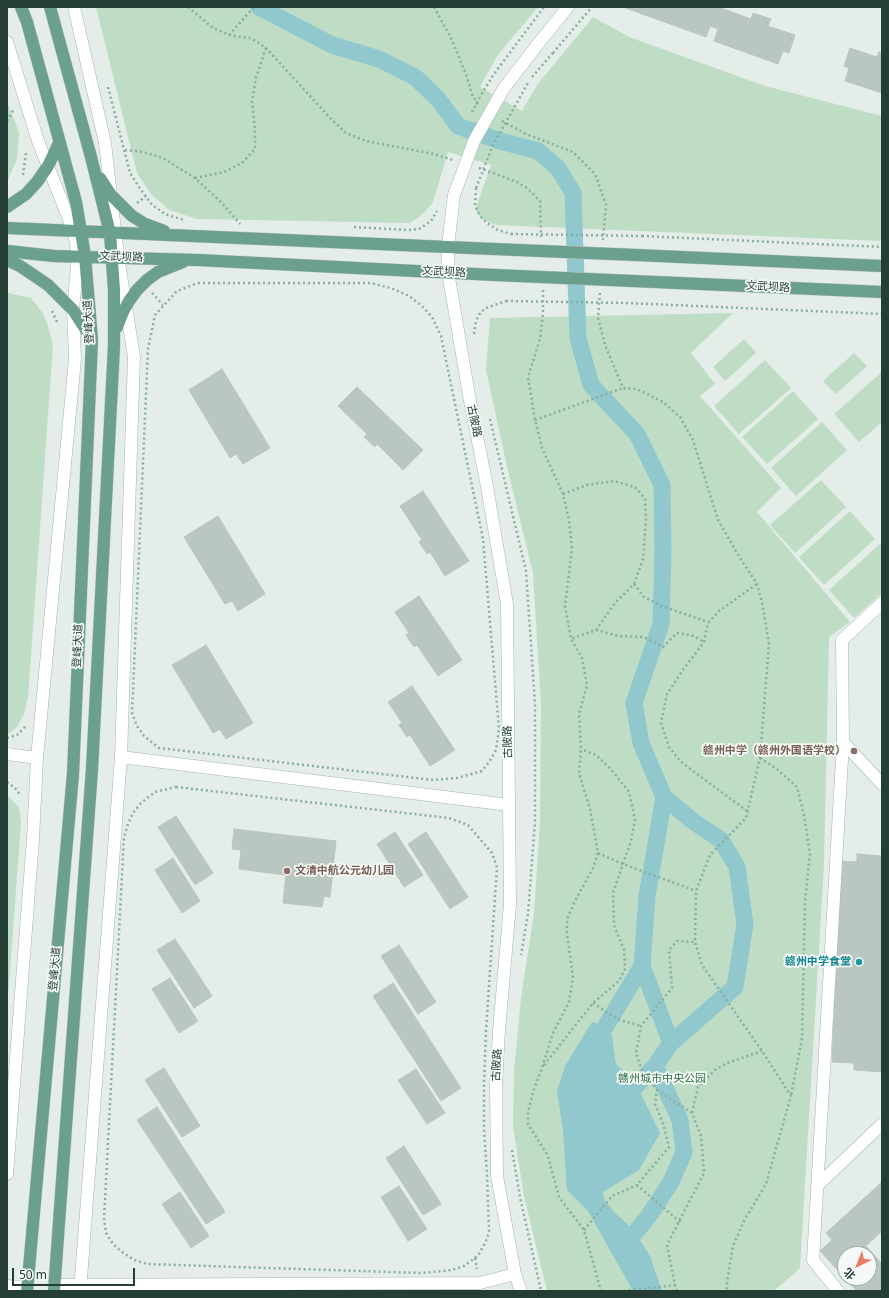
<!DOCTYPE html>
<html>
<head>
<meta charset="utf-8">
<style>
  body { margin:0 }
  #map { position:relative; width:889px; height:1298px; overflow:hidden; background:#e4ede8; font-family:"Noto Sans","Noto Sans SC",sans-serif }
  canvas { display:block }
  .frame { position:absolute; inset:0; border:8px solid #243d35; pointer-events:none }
  .north { position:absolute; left:837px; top:1246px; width:40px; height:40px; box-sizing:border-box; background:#f5f9f7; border:1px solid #a1aea9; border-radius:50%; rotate:223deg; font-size:11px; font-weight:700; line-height:16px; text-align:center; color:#243d35 }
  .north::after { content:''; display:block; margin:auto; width:14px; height:18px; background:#e97d65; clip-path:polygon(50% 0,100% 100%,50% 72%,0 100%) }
  .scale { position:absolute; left:12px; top:1268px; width:123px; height:18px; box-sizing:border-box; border:2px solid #243d35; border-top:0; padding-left:5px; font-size:12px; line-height:14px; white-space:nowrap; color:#243d35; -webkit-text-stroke:3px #f5f9f7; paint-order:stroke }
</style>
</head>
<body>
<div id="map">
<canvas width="889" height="1298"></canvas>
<div class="frame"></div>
<div class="north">北</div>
<div class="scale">50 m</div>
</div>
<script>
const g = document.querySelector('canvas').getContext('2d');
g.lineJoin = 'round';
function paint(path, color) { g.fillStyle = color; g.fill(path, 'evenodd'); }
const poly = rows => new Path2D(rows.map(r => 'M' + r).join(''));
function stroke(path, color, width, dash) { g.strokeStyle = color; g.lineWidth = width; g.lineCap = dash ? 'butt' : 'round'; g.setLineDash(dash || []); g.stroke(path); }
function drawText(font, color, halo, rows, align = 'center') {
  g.font = font + ' "Noto Sans","Noto Sans SC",sans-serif'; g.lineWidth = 3.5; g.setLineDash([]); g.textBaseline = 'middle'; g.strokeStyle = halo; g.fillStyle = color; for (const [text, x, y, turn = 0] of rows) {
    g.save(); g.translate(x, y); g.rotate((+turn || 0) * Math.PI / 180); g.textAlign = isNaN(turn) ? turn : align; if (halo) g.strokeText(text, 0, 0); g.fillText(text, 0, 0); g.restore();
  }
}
const green = poly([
  [96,7,538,7,497,56,480,87,522,111,537,85,593,17,629,37,765,86,882,116,882,241,495,225,481,218,475,210,491,165,448,152,433,202,424,213,410,223,197,219,169,210,151,194,137,173],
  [7,102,19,132,17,159,7,182],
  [7,292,12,294,31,298,42,312,47,323,53,345,28,697,24,714,16,728,7,735],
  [733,313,691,353,715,384,700,396,781,488,757,512,850,622,829,637,824,864,800,1268,774,1291,547,1291,524,1196,513,1127,514,1072,521,998,534,913,540,821,541,704,533,573,508,471,486,370,490,318],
  [744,339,756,353,725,381,713,367],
  [854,353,867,366,836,394,823,381],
  [765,360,791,388,739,434,714,406],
  [882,372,882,422,859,442,834,414],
  [793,391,818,419,767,464,742,437],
  [822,422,847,450,796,496,771,468],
  [821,480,846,507,795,553,770,525],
  [850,511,875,539,824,585,799,557],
  [880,544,882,546,882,593,854,618,829,590],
  [7,795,19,808,21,822,7,1011]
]);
const water = poly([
  [592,1022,608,1027,612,1036,616,1064,636,1084,660,1133,639,1170,603,1192,604,1200,616,1214,633,1229,650,1256,662,1291,633,1291,588,1211,567,1190,563,1130,557,1091,565,1066]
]);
const canal = poly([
  [259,7,332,45,379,59,415,77,438,99,458,126,500,141,538,151,558,168,573,193,578,338,591,385,637,434,662,485,663,551,661,624,634,703,641,743,664,797,694,822,721,840,737,867,745,924,735,987,671,1043,655,1066,620,1103],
  [664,797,647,896,642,966,671,1043],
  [601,1048,601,1034,642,966],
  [628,1241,648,1217,671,1182,684,1152,680,1120,655,1066]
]);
const building = poly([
  [623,7,718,7,751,19,753,13,771,19,768,26,795,35,789,53,783,51,778,64,714,41,718,29,710,26,706,37,623,7],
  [850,48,877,57,879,52,882,53,882,93,845,81,849,68,844,66,850,48],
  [222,369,270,448,243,464,236,454,230,458,189,390,222,369],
  [357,387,423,450,403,470,377,444,375,447,364,437,367,434,338,406,357,387],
  [423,491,469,561,445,576,430,552,427,554,419,542,422,540,400,506,423,491],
  [218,516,265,594,238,611,232,601,225,604,184,537,218,516],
  [419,596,462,660,438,676,417,645,414,647,406,635,409,633,395,612,419,596],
  [206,645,253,723,226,739,220,729,213,733,172,665,206,645],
  [412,686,455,750,430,766,410,735,407,737,399,725,402,723,388,702,412,686],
  [176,816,213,873,195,885,158,827,176,816],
  [234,829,336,841,330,897,324,896,322,907,283,903,286,875,239,869,241,850,232,849,234,829],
  [395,832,423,875,404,887,377,844,395,832],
  [426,832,468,897,450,909,408,844,426,832],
  [857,854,882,856,882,1072,854,1070,854,1063,832,1062,841,861,857,862,857,854],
  [173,858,200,901,182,913,155,870,173,858],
  [175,939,212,996,194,1008,157,950,175,939],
  [399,945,436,1002,418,1014,381,956,399,945],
  [170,978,198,1021,179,1033,152,989,170,978],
  [393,983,461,1088,441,1101,373,996,393,983],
  [164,1068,200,1126,182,1137,145,1080,164,1068],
  [416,1069,445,1113,427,1124,398,1080,416,1069],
  [157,1107,225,1212,206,1224,137,1120,157,1107],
  [404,1146,441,1204,423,1215,386,1158,404,1146],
  [882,1182,882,1231,866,1246,882,1264,882,1291,857,1291,845,1278,869,1278,869,1254,845,1254,845,1278,820,1251,832,1240,826,1233,882,1182],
  [399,1186,427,1229,408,1241,381,1197,399,1186],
  [180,1192,209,1236,191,1248,162,1204,180,1192]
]);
const path = poly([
  [188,7,213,28,233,36,251,38,266,48,332,120,346,133,366,141,434,154,453,160],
  [434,7,451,38,466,74,472,94,478,105],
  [229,35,254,7],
  [553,53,592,7],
  [108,87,130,173,139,187,152,205,165,214,184,220],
  [472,112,481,95,494,74,544,7],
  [7,121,14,109],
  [502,121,526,134,573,152,595,174,606,205,603,240],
  [125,150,143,152,163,158,195,178,222,203,240,224],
  [479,168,517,182,527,188,540,201,541,237],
  [23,175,26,153],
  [195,178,224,172,242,163,255,149,255,130,252,102,256,78,266,48],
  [476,188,475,205,480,216,487,223,498,230,511,234],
  [137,203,146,196],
  [354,227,408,230,419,229,431,221,437,211],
  [642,236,882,247],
  [198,283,370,283,391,288,409,296,422,306,432,317,441,336,483,539,499,729,496,750,489,762,482,771,457,778,433,780,159,748,144,736,137,726,132,713,148,349,155,315,177,291,198,283],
  [543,290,543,313,540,339,528,377,535,420,542,448,563,494,569,520,572,549,565,606,571,639,582,658,587,685,579,714,581,749,579,773,590,809,598,853,593,868,575,901,567,919,567,933,573,978,569,1002,553,1033,542,1068,534,1089,528,1112,528,1124,548,1156,559,1197,584,1230,601,1291],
  [152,293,163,305],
  [600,293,598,318,605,345,623,388,637,389,663,402,680,417,693,440,718,520,740,558,757,584,762,602,769,644,760,758,746,818,710,855,696,891,695,942,702,965,762,1051,791,1096,766,1184,745,1219,733,1246,727,1282,727,1291],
  [626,303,882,314],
  [52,311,58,324],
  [474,334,476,321,480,313,486,308,506,301],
  [490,419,526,571,535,704,535,822,528,914,521,955],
  [535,420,623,388],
  [563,494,587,485,614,481,635,487,645,499,646,519,643,559,634,584,615,603,596,630,571,639],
  [634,584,644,597,664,607,708,622],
  [596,630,618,636,644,637,663,647,677,633,694,636,704,642],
  [7,738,17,735,26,726],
  [760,758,778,770,797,787,804,815,810,854,805,902,802,1038,791,1096],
  [7,782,15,788,21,796],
  [176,787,449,818,468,825,492,853,497,867,486,1031,484,1082,484,1129,487,1174,489,1231,486,1241,479,1254,475,1258,464,1266,452,1270,422,1273,147,1264,134,1260,122,1252,113,1244,106,1233,104,1219,124,837,128,824,133,813,141,803,155,792,176,787],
  [747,811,681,762,669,747,661,723,667,694,683,670,704,642,708,623,719,611,757,584],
  [598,853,623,864,696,891],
  [593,1003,617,1019,641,1026],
  [544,1065,593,1003,619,981,625,969,624,950,614,925,613,893,631,841,635,820,629,792,610,768,596,755,581,749],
  [657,1090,692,1113],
  [512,1150,520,1197,541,1291],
  [680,1222,637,1185,669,1147,663,1123,655,1104,657,1090,641,1068,636,1053,641,1026,672,988,669,950,677,941,695,942],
  [584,1230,612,1196,637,1185],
  [475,1258,477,1269],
  [624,1291,675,1285],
  [677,1291,675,1285,667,1245,704,1173,701,1136,692,1113,698,1087,715,1070,727,1063,762,1051]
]);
const minor = poly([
  [74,7,105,143,118,257,134,357,121,757,80,1291],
  [7,42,38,141,74,232,78,256,73,310,75,359,37,758,33,839,7,1174],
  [538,44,568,7],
  [454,195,448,246,448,272,470,401,486,481,507,604,510,904,499,1031,496,1085,497,1176,515,1274,521,1291],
  [843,742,882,784],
  [7,754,37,758],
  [121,757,509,805],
  [817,1186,882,1124],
  [54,1285,480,1283,515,1274],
  [7,1286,27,1287],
  [838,1291,813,1260,843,742,842,640,882,603]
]);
const major = poly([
  [21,7,27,22,76,202,85,256,92,340,73,774,27,1291],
  [50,7,91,157,110,233,114,290,114,346,92,769,54,1291],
  [100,178,111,195,132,216,145,224,164,231],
  [7,207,26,194,37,182,48,166,59,143],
  [7,228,494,249],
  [7,251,54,256,198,260,495,275],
  [636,255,882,266],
  [7,260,20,266,48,285,73,310,90,336],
  [633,281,882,292],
  [117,327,123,312,129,301,137,290,147,280,158,272,183,262]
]);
const pathBridge = poly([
  [532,77,553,53],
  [476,188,493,145,528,83],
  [511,234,642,236],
  [506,301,626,303]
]);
const minorBridge = poly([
  [454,195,474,141,504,88,538,44]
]);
const majorBridge = poly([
  [494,249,636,255],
  [495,275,633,281]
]);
const markers = [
  [854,751,4,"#8d6e63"],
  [287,871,4,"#8d6e63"],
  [859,962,4,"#0f9aa8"]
];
const streetNames = [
  ["文武坝路",121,257,2],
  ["文武坝路",444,272,3],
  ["文武坝路",768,287,3],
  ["登峰大道",89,322,-93],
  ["古陂路",474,421,78],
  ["登峰大道",78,646,-88],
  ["古陂路",508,742,-91],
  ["登峰大道",55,969,-85],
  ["古陂路",497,1065,-87]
];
const educationNames = [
  ["赣州中学（赣州外国语学校）",846,751],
  ["文清中航公元幼儿园",295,871,"left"]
];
const cultureNames = [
  ["赣州中学食堂",851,962]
];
const parkNames = [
  ["赣州城市中央公园",662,1079]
];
paint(green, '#bfdcc5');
paint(water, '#90c8ce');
stroke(canal, '#90c8ce', 17);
paint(building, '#bac7c1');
stroke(building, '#b7c6bf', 1);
stroke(minor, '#a7b5af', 13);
stroke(major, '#c2c9c6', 13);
stroke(path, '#87ae9f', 2.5, [2, 3]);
stroke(minor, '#fff', 12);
stroke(major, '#6b9f8f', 12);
stroke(minorBridge, '#a7b5af', 13, []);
stroke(majorBridge, '#c2c9c6', 13, []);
stroke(pathBridge, '#87ae9f', 2.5, [2, 3]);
stroke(minorBridge, '#fff', 12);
stroke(majorBridge, '#6b9f8f', 12);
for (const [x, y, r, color] of markers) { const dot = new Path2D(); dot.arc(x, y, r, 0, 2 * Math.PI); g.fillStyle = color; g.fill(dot); stroke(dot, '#f5f9f7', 1.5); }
drawText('11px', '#243d35', '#f5f9f7', streetNames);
drawText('bold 11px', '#785e54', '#f5f9f7', educationNames, 'right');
drawText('bold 11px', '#0d838f', '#f5f9f7', cultureNames, 'right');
drawText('11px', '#317246', '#f5f9f7', parkNames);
</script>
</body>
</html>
